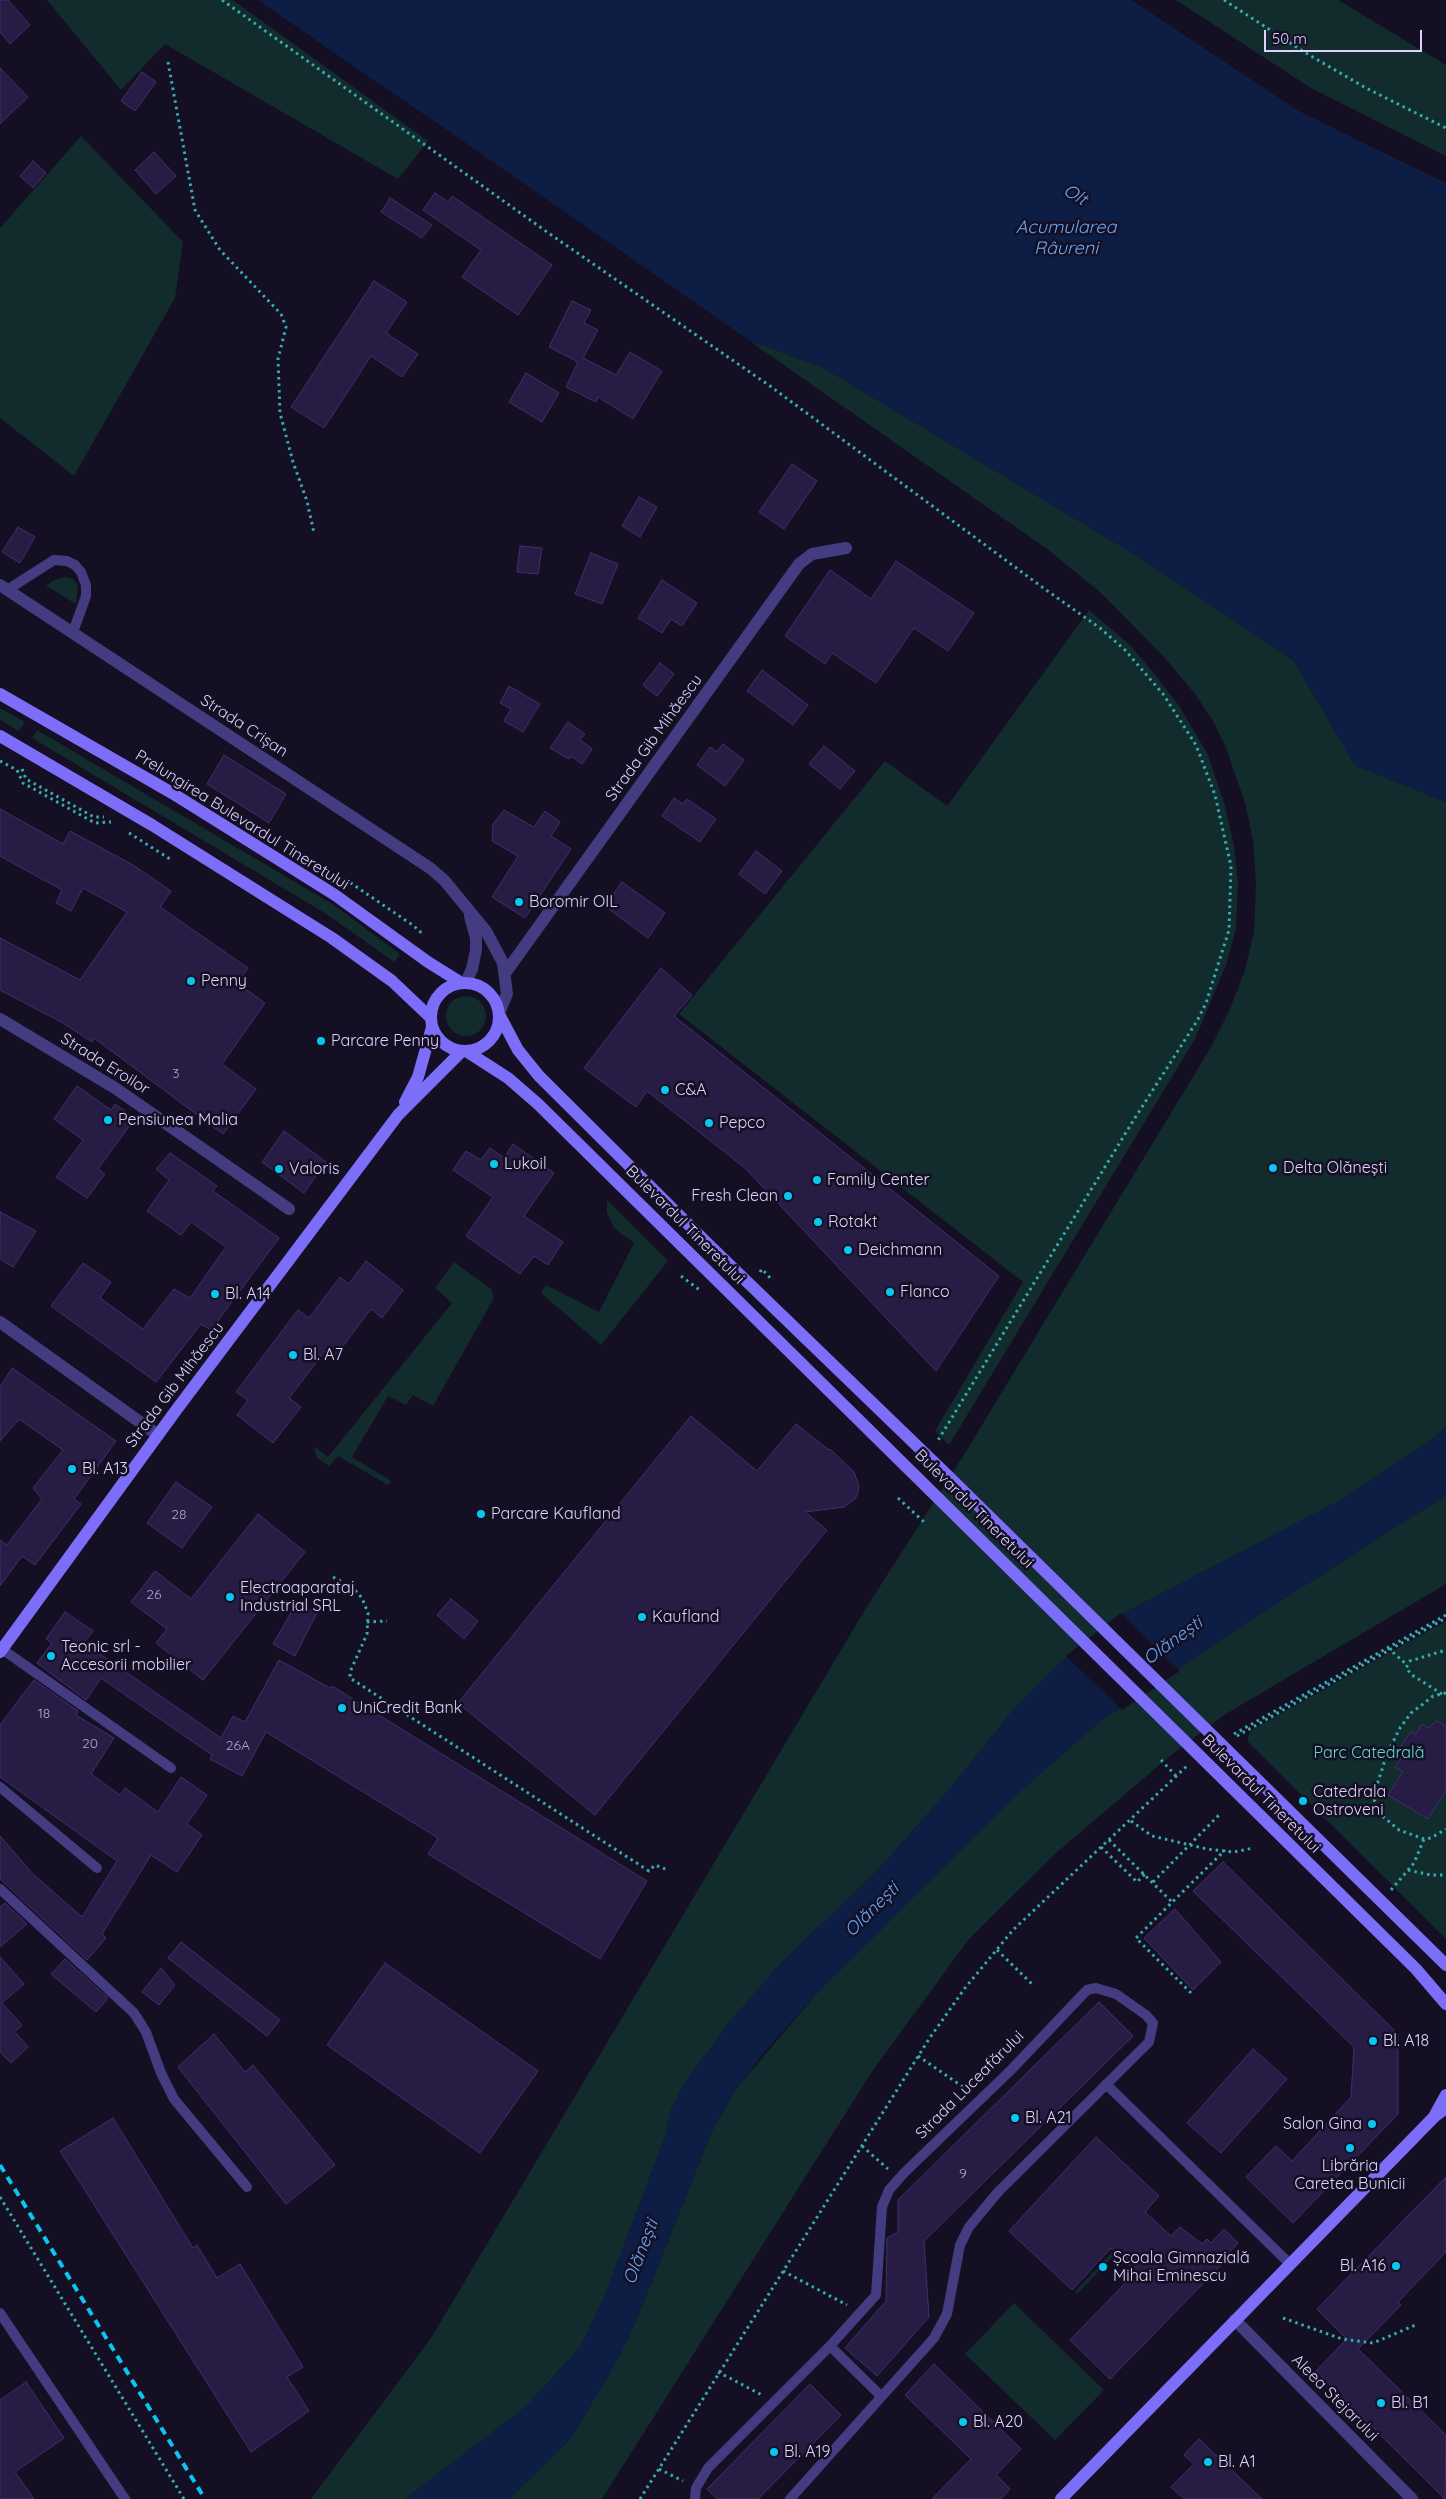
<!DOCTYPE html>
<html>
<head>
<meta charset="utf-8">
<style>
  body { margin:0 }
  #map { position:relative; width:1446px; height:2499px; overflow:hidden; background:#140f23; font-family:Quicksand,sans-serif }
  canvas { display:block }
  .scale { position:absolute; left:1264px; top:30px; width:158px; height:22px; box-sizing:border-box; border:2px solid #dbd3fd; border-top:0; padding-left:6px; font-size:15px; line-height:18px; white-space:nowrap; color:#dbd3fd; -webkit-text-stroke:4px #140f23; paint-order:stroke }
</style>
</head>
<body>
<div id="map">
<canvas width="1446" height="2499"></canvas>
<div class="scale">50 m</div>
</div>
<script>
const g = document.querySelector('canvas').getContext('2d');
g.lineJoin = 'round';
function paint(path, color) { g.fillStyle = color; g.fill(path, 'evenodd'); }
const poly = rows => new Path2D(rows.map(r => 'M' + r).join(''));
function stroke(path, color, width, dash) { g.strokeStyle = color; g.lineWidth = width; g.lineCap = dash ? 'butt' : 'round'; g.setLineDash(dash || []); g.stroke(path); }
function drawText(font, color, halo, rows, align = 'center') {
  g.font = font + ' Quicksand,sans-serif'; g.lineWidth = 5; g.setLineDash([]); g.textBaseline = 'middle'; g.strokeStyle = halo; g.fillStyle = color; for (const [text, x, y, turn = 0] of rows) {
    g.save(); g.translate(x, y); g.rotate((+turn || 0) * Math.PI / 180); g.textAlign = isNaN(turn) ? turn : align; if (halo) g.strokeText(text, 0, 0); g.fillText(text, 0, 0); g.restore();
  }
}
const green = poly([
  [47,0,233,0,428,141,398,179,165,44,121,90],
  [1176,0,1338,0,1446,65,1446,156,1311,88],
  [81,136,183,242,175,298,74,476,0,418,0,228],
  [748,340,822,367,1139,557,1294,661,1355,765,1446,802,1446,1426,1435,1437,1343,1499,1122,1614,1054,1668,1019,1703,948,1791,877,1871,782,1962,728,2024,682,2087,670,2113,666,2135,604,2298,581,2346,527,2406,405,2499,311,2499,431,2338,866,1608,962,1458,1211,1047,1230,1009,1245,970,1254,932,1256,883,1253,840,1245,803,1226,748,1213,721,1195,694,1165,658,1100,592,1047,549],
  [66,577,73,579,78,585,76,604,46,586,54,580],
  [1089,610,1130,645,1153,672,1180,707,1208,755,1225,806,1234,846,1238,882,1236,929,1226,965,1195,1039,949,1445,935,1431,1023,1282,679,1014,885,761,947,806],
  [0,708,25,722,19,731,0,720],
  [37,730,334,905,400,954,394,962,328,915,32,738],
  '446 1016a20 20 0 1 1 40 0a20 20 0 1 1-40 0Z',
  [607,1200,668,1261,601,1345,541,1293,546,1285,599,1312,634,1243,614,1228,607,1213],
  [454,1262,491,1289,494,1298,433,1406,413,1395,406,1405,388,1396,352,1457,391,1481,388,1485,338,1456,329,1466,317,1458,314,1446,328,1457,452,1303,435,1288],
  [1446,1495,1446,1584,1224,1715,1170,1756,1056,1853,969,1939,873,2070,602,2499,509,2499,571,2438,615,2364,636,2321,712,2131,736,2089,818,1992,1017,1794,1098,1723,1260,1614],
  [1446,1621,1446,1939,1248,1742,1248,1736,1253,1729],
  [1113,2251,1116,2253,1077,2294,1075,2292],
  [1014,2303,1104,2390,1055,2440,965,2354]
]);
const water = poly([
  [258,0,1132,0,1299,111,1446,183,1446,802,1355,765,1294,661,1139,557,822,367,748,340],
  [1446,1426,1446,1495,1260,1614,1098,1723,1017,1794,818,1992,767,2049,736,2089,712,2131,636,2321,615,2364,571,2438,509,2499,405,2499,527,2406,581,2346,604,2298,666,2135,670,2113,682,2087,728,2024,782,1962,877,1871,948,1791,1019,1703,1054,1668,1122,1614,1343,1499,1435,1437]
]);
const pier = poly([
  [255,0,440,125,756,345,747,342],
  [1132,0,1136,0,1300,109,1446,180,1446,183,1299,111],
  [1121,1613,1180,1671,1122,1710,1066,1656]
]);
const building = poly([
  [0,0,8,0,30,25,10,44,0,32,0,0],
  [0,68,28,97,0,124,0,68],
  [142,72,156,82,135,111,121,101,142,72],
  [154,152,176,176,156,194,135,170,154,152],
  [33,161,46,173,33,188,20,176,33,161],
  [435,193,448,202,452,196,552,265,518,315,462,277,481,250,423,210,435,193],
  [390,198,432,225,422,238,381,212,390,198],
  [374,281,407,302,386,333,418,354,402,377,371,356,324,428,291,407,374,281],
  [572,301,591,310,584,323,598,330,583,358,616,375,630,352,662,371,633,419,598,397,596,402,566,387,578,362,549,347,572,301],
  [526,373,559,393,542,422,509,402,526,373],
  [792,464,817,481,784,529,759,512,792,464],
  [639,497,657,507,640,537,622,526,639,497],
  [18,527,35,537,20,563,2,552,18,527],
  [520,546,542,548,538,574,517,572,520,546],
  [591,553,618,564,602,604,575,594,591,553],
  [896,561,974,613,948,651,914,628,876,683,832,653,825,664,785,636,830,570,871,599,896,561],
  [662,580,697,603,682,626,671,619,662,633,638,618,662,580],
  [660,663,674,674,657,696,643,685,660,663],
  [762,670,808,705,793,725,747,691,762,670],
  [509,686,540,704,523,732,504,721,511,709,500,703,509,686],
  [568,722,585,734,580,740,592,749,582,764,571,756,569,759,550,748,568,722],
  [723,744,744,760,725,786,697,765,710,747,717,752,723,744],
  [824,746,855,771,840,789,809,764,824,746],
  [224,755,286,794,269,823,207,784,224,755],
  [674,798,683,804,687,799,716,819,700,842,662,816,674,798],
  [0,809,63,844,70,831,133,865,171,891,160,907,248,968,237,983,265,1003,222,1064,256,1089,223,1134,94,1038,92,1042,63,1023,0,990,0,938,80,980,127,912,83,888,71,911,56,903,62,890,0,856,0,809],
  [504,810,534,827,545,811,560,822,551,836,571,849,525,918,492,897,518,856,492,841,493,824,504,810],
  [756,851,782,871,765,894,739,874,756,851],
  [622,882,665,913,648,938,605,906,622,882],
  [661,968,692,995,674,1016,999,1276,936,1371,745,1168,647,1091,636,1107,584,1068,661,968],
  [77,1086,111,1110,115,1104,135,1118,98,1169,105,1174,87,1198,56,1177,83,1140,54,1119,77,1086],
  [284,1131,326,1162,304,1193,262,1162,284,1131],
  [513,1144,554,1173,524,1216,563,1242,548,1265,534,1256,520,1274,466,1236,493,1197,453,1170,466,1151,481,1160,490,1148,504,1158,513,1144],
  [170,1153,217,1186,213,1191,279,1238,211,1330,201,1324,156,1382,51,1306,83,1263,111,1282,100,1298,143,1329,174,1289,190,1298,226,1247,191,1222,181,1235,147,1211,169,1180,156,1169,170,1153],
  [0,1212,36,1231,13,1267,0,1259,0,1212],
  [366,1261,403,1290,382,1318,371,1309,334,1358,325,1351,289,1398,301,1407,273,1443,237,1415,248,1400,236,1392,298,1310,309,1318,340,1277,349,1284,366,1261],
  [12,1368,116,1441,74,1499,81,1504,35,1565,22,1556,0,1586,0,1540,7,1545,42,1499,33,1488,63,1450,19,1419,0,1441,0,1387,12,1368],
  [691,1416,757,1471,796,1424,829,1450,830,1449,854,1472,859,1486,858,1493,855,1499,844,1507,805,1512,827,1530,595,1815,458,1703,691,1416],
  [176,1482,212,1507,182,1548,147,1523,176,1482],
  [258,1514,305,1552,203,1680,156,1643,167,1629,131,1602,155,1571,191,1599,258,1514],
  [451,1599,478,1621,464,1639,437,1615,451,1599],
  [297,1602,317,1613,295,1656,273,1644,297,1602],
  [65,1612,93,1631,84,1643,221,1738,233,1716,245,1722,279,1660,330,1688,332,1686,647,1881,600,1959,428,1854,438,1838,266,1732,242,1776,210,1759,212,1755,101,1678,86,1700,37,1663,52,1643,46,1639,65,1612],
  [34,1680,78,1711,76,1714,79,1717,114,1738,91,1774,120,1795,125,1788,158,1812,181,1777,207,1795,187,1824,202,1835,177,1872,151,1855,102,1934,106,1938,87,1960,0,1879,0,1836,34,1875,82,1917,117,1861,0,1777,0,1725,34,1680],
  [1437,1721,1446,1726,1446,1790,1428,1819,1388,1795,1403,1772,1395,1767,1405,1751,1400,1748,1411,1731,1416,1734,1422,1724,1429,1728,1437,1721],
  [1223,1862,1398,2034,1398,2114,1293,2223,1246,2177,1276,2146,1292,2161,1351,2097,1354,2047,1193,1891,1223,1862],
  [5,1903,27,1924,0,1947,0,1907,5,1903],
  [1175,1909,1221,1962,1193,1990,1144,1938,1175,1909],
  [181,1942,280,2020,267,2036,168,1958,181,1942],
  [0,1957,24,1984,2,2003,22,2025,15,2032,28,2047,11,2063,0,2052,0,1957],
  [65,1959,108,1998,96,2012,51,1974,65,1959],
  [385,1963,538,2071,480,2153,327,2045,385,1963],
  [161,1968,175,1985,159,2005,142,1992,161,1968],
  [1099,2002,1133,2036,924,2241,929,2317,877,2376,845,2348,886,2301,887,2238,898,2232,898,2200,1099,2002],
  [214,2034,245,2072,253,2065,335,2165,286,2204,178,2067,214,2034],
  [1253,2049,1287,2079,1221,2153,1187,2123,1253,2049],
  [113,2118,193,2248,197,2245,217,2278,240,2264,303,2367,287,2377,309,2411,251,2452,60,2151,113,2118],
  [1096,2137,1159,2196,1145,2212,1171,2236,1180,2227,1202,2244,1207,2239,1211,2243,1224,2229,1238,2243,1225,2257,1227,2259,1110,2379,1070,2340,1136,2272,1111,2248,1072,2290,1009,2231,1096,2137],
  [1446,2177,1446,2252,1398,2302,1401,2305,1358,2349,1446,2435,1445,2499,1316,2371,1347,2339,1317,2309,1446,2177],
  [934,2364,1021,2449,996,2475,1010,2489,1001,2499,932,2499,971,2459,905,2395,934,2364],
  [26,2382,64,2438,15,2472,34,2499,0,2499,0,2400,26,2382],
  [810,2384,841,2415,758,2499,717,2499,707,2489,810,2384],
  [1199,2439,1262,2499,1184,2499,1171,2487,1194,2464,1184,2455,1199,2439]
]);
const path = poly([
  [222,0,547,232,770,386,1042,587,1100,628,1125,650,1163,694,1196,745,1215,795,1231,866,1229,930,1206,1003,1197,1021,1133,1121,937,1442],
  [1224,0,1304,52,1366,88,1446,128],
  [168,62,195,210,220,250,281,314,286,327,278,359,280,413,293,462,307,501,314,533],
  [0,761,17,770,23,783,95,823,111,822],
  [22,769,26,779,94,817,104,817],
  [129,833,170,859],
  [345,879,411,924,420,931,421,936],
  [760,1272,762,1269,771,1279],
  [681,1276,701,1291],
  [898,1498,924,1522],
  [333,1577,353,1588,362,1598,368,1613,367,1634,350,1672,350,1678,649,1871,655,1865,668,1870],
  [367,1622,387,1621],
  [1388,1648,1406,1664],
  [1446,1693,1433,1696,1423,1704,1411,1713,1400,1728,1387,1754,1373,1797,1380,1814,1399,1830,1424,1839,1431,1838,1446,1829],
  [1442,1694,1412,1675,1406,1668,1410,1661,1446,1650],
  [1234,1734,1446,1615],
  [1237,1736,1446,1618],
  [1161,1760,1176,1776],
  [1131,1821,1152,1836,1207,1849,1234,1852,1253,1848],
  [1109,1840,1172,1902],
  [1101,1847,1137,1882,1145,1874],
  [1408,1870,1431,1875,1446,1875],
  [1153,1882,1220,1814],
  [1391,1890,1414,1863,1424,1839],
  [997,1950,1033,1985],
  [1191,1993,1136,1938,1225,1850],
  [918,2056,969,2091],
  [862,2146,888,2169],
  [0,2197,184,2499],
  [783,2271,847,2305],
  [1283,2318,1342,2339,1373,2343,1418,2324],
  [718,2372,762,2395],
  [659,2469,683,2481],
  [640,2499,929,2039,965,1988,1013,1930,1187,1766]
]);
const service = poly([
  [7,590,54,560,67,561,75,565,81,572,86,585,86,596,73,632],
  [2,1649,171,1768],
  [0,1787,97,1868],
  [0,1889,134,2013,146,2032,161,2073,174,2099,247,2187],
  [1106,2084,1290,2264],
  [0,2313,125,2499],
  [830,2346,881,2396],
  [695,2499,696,2488,708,2468,830,2346,876,2295,882,2207,889,2190,904,2173,1011,2070,1087,1990,1096,1988,1116,1994,1146,2015,1153,2023,1149,2042,998,2192,969,2227,960,2245,947,2314,934,2338,790,2499]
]);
const minor = poly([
  [0,585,430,868,444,880,486,931,503,963,507,994,499,1013],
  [506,972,799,564,812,554,846,548],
  [466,982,472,969,476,950,476,938,470,916],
  [0,1019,115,1088,289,1209],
  [0,1322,158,1435],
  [1235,2320,1412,2499]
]);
const secondary = poly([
  [0,694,172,793,284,863,335,895,428,962,460,982],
  [0,736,152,825,332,938,392,981,430,1017],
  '431 1017a34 34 0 1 1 68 0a34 34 0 1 1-68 0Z',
  [500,1016,518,1050,539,1076,708,1244,944,1472,1446,1965],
  [466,1051,508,1078,538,1104,1416,1969,1446,2004],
  [405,1102,418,1077,432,1027],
  [0,1652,177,1409,398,1115,462,1051],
  [1435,2115,1446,2095],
  [1061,2499,1434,2117,1446,2108]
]);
const rail = poly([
  [0,2165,205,2499]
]);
const markers = [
  [519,902,5,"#0ac7f2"],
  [191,981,5,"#0ac7f2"],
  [321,1041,5,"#0ac7f2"],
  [665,1090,5,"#0ac7f2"],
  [108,1120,5,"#0ac7f2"],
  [709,1123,5,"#0ac7f2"],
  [494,1164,5,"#0ac7f2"],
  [1273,1168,5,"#0ac7f2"],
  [279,1169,5,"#0ac7f2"],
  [817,1180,5,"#0ac7f2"],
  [788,1196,5,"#0ac7f2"],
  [818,1222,5,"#0ac7f2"],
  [848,1250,5,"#0ac7f2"],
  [890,1292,5,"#0ac7f2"],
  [215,1294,5,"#0ac7f2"],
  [293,1355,5,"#0ac7f2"],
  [72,1469,5,"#0ac7f2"],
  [481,1514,5,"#0ac7f2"],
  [230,1597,5,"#0ac7f2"],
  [642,1617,5,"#0ac7f2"],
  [51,1656,5,"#0ac7f2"],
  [342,1708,5,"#0ac7f2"],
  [1303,1801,5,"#0ac7f2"],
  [1373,2041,5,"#0ac7f2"],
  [1015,2118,5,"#0ac7f2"],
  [1372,2124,5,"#0ac7f2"],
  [1350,2148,5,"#0ac7f2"],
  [1396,2266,5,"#0ac7f2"],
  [1103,2267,5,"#0ac7f2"],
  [1381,2403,5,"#0ac7f2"],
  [963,2422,5,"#0ac7f2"],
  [774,2452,5,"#0ac7f2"],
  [1208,2462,5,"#0ac7f2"]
];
const numberNames = [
  ["3",176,1074],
  ["28",179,1515],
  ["26",154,1595],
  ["18",44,1714],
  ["20",90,1744],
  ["26A",238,1746],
  ["9",963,2174]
];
const streetNames = [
  ["Strada Crișan",244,726,33],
  ["Strada Gib Mihăescu",654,738,-54],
  ["Prelungirea Bulevardul Tineretului",242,820,32],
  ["Strada Eroilor",105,1064,32],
  ["Bulevardul Tineretului",685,1225,45],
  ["Strada Gib Mihăescu",175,1385,-53],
  ["Bulevardul Tineretului",974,1509,45],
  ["Bulevardul Tineretului",1261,1794,45],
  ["Strada Luceafărului",970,2085,-45],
  ["Aleea Stejarului",1335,2398,45]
];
const poiNames = [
  ["Boromir OIL",529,902],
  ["Penny",201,981],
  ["Parcare Penny",331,1041],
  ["C&A",675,1090],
  ["Pensiunea Malia",118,1120],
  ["Pepco",719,1123],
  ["Lukoil",504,1164],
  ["Delta Olănești",1283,1168],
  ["Valoris",289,1169],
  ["Family Center",827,1180],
  ["Fresh Clean",778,1196,"right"],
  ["Rotakt",828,1222],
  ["Deichmann",858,1250],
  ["Flanco",900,1292],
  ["Bl. A14",225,1294],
  ["Bl. A7",303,1355],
  ["Bl. A13",82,1469],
  ["Parcare Kaufland",491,1514],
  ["Electroaparataj",240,1588],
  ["Industrial SRL",240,1606],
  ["Kaufland",652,1617],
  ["Teonic srl -",61,1647],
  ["Accesorii mobilier",61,1665],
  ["UniCredit Bank",352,1708],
  ["Catedrala",1313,1792],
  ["Ostroveni",1313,1810],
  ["Bl. A18",1383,2041],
  ["Bl. A21",1025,2118],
  ["Salon Gina",1362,2124,"right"],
  ["Librăria",1350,2166,"center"],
  ["Caretea Bunicii",1350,2184,"center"],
  ["Școala Gimnazială",1113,2258],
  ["Mihai Eminescu",1113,2276],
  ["Bl. A16",1386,2266,"right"],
  ["Bl. B1",1391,2403],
  ["Bl. A20",973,2422],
  ["Bl. A19",784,2452],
  ["Bl. A1",1218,2462]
];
const parkNames = [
  ["Parc Catedrală",1369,1753]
];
const waterNames = [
  ["Olt",1075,195,31],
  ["Acumularea",1066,228],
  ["Râureni",1066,249],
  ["Olănești",1173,1641,-36],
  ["Olănești",872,1910,-45],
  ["Olănești",641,2252,-69]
];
paint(green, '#122b2d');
paint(water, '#0e1d43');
paint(pier, '#140f23');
paint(building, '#271c43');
stroke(building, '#412f6e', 1);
stroke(path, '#34adb0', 3, [2.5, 4]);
stroke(service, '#443c80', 10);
stroke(minor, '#443c80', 12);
stroke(secondary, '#7d6ef9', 12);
stroke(rail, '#0ac7f2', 4, [8, 6]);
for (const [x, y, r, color] of markers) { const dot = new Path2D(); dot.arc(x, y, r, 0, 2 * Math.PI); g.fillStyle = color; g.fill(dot); stroke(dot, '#140f23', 2); }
drawText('14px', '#aea5ce', null, numberNames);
drawText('16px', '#dbd3fd', '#140f23', streetNames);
drawText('16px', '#dbd3fd', '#140f23', poiNames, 'left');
drawText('16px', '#61dbc7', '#140f23', parkNames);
drawText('italic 18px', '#65a8f9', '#140f23', waterNames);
</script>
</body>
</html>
